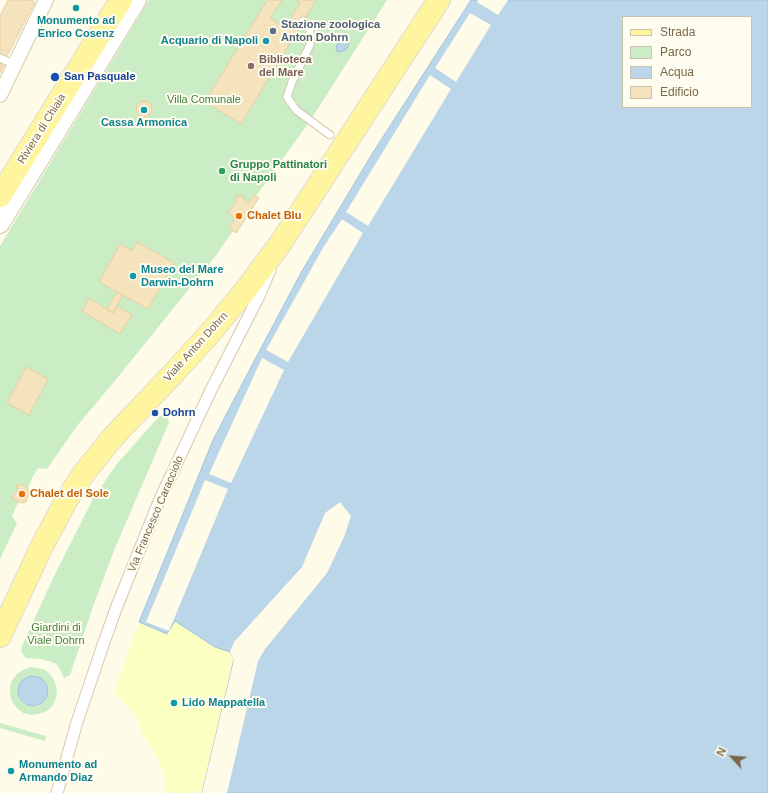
<!DOCTYPE html>
<html>
<head>
<meta charset="utf-8">
<style>
  body { margin:0 }
  #map { position:relative; width:768px; height:793px; overflow:hidden; background:#fefbe9; font-family:Arial,sans-serif }
  canvas { display:block }
  .legend { position:absolute; left:622px; top:16px; width:130px; height:92px; box-sizing:border-box; background:#fffdf0; border:1px solid #cac1ae; margin:0; padding:5px 7px; list-style:none; font-size:12px; color:#7b684a }
  .legend li { display:flex; align-items:center; gap:8px; height:20px }
  .legend b { width:20px; border:1px solid #cac1ae }
  .north { position:absolute; left:712px; top:737px; width:40px; height:40px; -webkit-text-stroke:3px #fffdf0; paint-order:stroke; rotate:296deg; font-size:11px; font-weight:700; line-height:16px; text-align:center; color:#7b684a }
  .north::after { content:''; display:block; margin:auto; width:14px; height:18px; background:#7b684a; clip-path:polygon(50% 0,100% 100%,50% 72%,0 100%) }
</style>
</head>
<body>
<div id="map">
<canvas width="768" height="793"></canvas>
<ul class="legend">
<li><b style="height:5px;background:#fff59e"></b>Strada</li>
<li><b style="height:11px;background:#cbedc5"></b>Parco</li>
<li><b style="height:11px;background:#bbd6e9"></b>Acqua</li>
<li><b style="height:11px;background:#f5e3be"></b>Edificio</li>
</ul>
<div class="north">N</div>
</div>
<script>
const g = document.querySelector('canvas').getContext('2d');
g.lineJoin = 'round';
function paint(path, color) { g.fillStyle = color; g.fill(path, 'evenodd'); }
const poly = rows => new Path2D(rows.map(r => 'M' + r).join(''));
function stroke(path, color, width, dash) { g.strokeStyle = color; g.lineWidth = width; g.lineCap = dash ? 'butt' : 'round'; g.setLineDash(dash || []); g.stroke(path); }
function drawText(font, color, halo, rows, align = 'center') {
  g.font = font + ' Arial,sans-serif'; g.lineWidth = 4; g.setLineDash([]); g.textBaseline = 'middle'; g.strokeStyle = halo; g.fillStyle = color; for (const [text, x, y, turn = 0] of rows) {
    g.save(); g.translate(x, y); g.rotate((+turn || 0) * Math.PI / 180); g.textAlign = isNaN(turn) ? turn : align; if (halo) g.strokeText(text, 0, 0); g.fillText(text, 0, 0); g.restore();
  }
}
const green = poly([
  [149,0,387,0,310,121,256,196,254,195,248,203,244,200,243,196,236,202,228,213,235,218,229,228,233,231,214,258,118,377,77,426,47,469,38,468,32,478,28,488,21,484,17,486,18,490,13,495,19,501,12,516,17,523,0,559,0,246],
  [162,415,168,418,169,422,168,425,115,548,95,601,70,675,64,678,59,667,55,663,41,659,26,658,24,656,21,651,22,646,55,574,93,499,116,465,154,422,159,417],
  [30,667,38,668,45,670,51,675,55,682,57,690,56,698,53,705,47,711,39,714,31,715,23,713,17,708,12,702,10,695,10,688,12,680,17,674,23,670],
  [33,676,46,682,48,687,49,692,45,701,37,707,27,705,22,702,20,683,28,677],
  [0,723,46,736,45,741,0,728]
]);
const sand = poly([
  [175,621,215,647,230,652,234,660,202,793,166,793,164,774,160,764,143,735,135,714,114,692,139,622,167,634]
]);
const water = poly([
  [471,0,768,0,768,793,202,793,234,659,230,652,215,647,175,621,167,634,139,622,213,440,252,365,302,271,372,154,471,0],
  [623,17,751,17,751,107,623,107,623,17],
  [344,38,348,39,349,42,348,46,346,50,339,52,336,51,337,44,344,38],
  '18 691a15 15 0 1 1 30 0a15 15 0 1 1-30 0Z'
]);
const pier = poly([
  [478,0,508,0,498,15,477,2],
  [470,13,491,25,456,82,435,68],
  [430,75,451,89,368,226,346,212],
  [342,219,363,233,288,362,266,350,324,246],
  [262,358,284,370,231,483,209,474],
  [205,480,228,489,169,631,146,622],
  [340,502,351,516,344,537,327,573,265,649,258,661,227,793,202,793,234,660,230,652,234,642,302,567,325,513]
]);
const building = poly([
  [8,0,31,0,35,2,6,58,0,55,0,16,8,0],
  [267,0,282,0,270,18,285,28,300,3,296,0,316,0,241,124,205,102,267,0],
  [0,60,5,63,0,73,0,60],
  '136 109a8 8 0 1 1 16 0a8 8 0 1 1-16 0Z',
  [243,195,244,200,248,203,254,195,259,198,236,233,229,228,235,218,228,213,236,202,235,197,243,195],
  [137,242,174,263,148,309,99,282,120,244,132,251,137,242],
  [117,292,123,295,113,313,107,309,117,292],
  [89,298,113,313,117,306,132,315,120,334,82,311,89,298],
  [26,367,48,379,29,415,7,403,26,367],
  [21,484,28,488,29,493,26,502,22,503,14,500,12,495,16,493,18,490,16,486,21,484]
]);
const service = poly([
  [303,21,310,28,310,45,292,82,287,97,296,110,330,135],
  [0,58,15,65]
]);
const pedestrian = poly([
  [57,793,77,722,103,645,117,606,160,499,211,390,259,296,270,270]
]);
const minor = poly([
  [0,95,46,0]
]);
const tertiary = poly([
  [0,224,137,0]
]);
const primary = poly([
  [0,196,121,0],
  [0,636,42,546,67,499,84,473,113,437,171,376,211,332,248,287,280,244,439,0]
]);
const markers = [
  [76,8,4,"#0f9aa8"],
  [273,31,4,"#5c6f8a"],
  [266,41,4,"#0f9aa8"],
  [251,66,4,"#8d6e63"],
  [55,77,5,"#1a4fb4"],
  [144,110,4,"#0f9aa8"],
  [222,171,4,"#2e9e5b"],
  [239,216,4,"#e8710a"],
  [133,276,4,"#0f9aa8"],
  [155,413,4,"#1a4fb4"],
  [22,494,4,"#e8710a"],
  [174,703,4,"#0f9aa8"],
  [11,771,4,"#0f9aa8"]
];
const cultureNames = [
  ["Monumento ad",76,21,"center"],
  ["Enrico Cosenz",76,34,"center"],
  ["Acquario di Napoli",258,41,"right"],
  ["Cassa Armonica",144,123,"center"],
  ["Museo del Mare",141,270],
  ["Darwin-Dohrn",141,283],
  ["Lido Mappatella",182,703],
  ["Monumento ad",19,765],
  ["Armando Diaz",19,778]
];
const serviceNames = [
  ["Stazione zoologica",281,25],
  ["Anton Dohrn",281,38]
];
const educationNames = [
  ["Biblioteca",259,60],
  ["del Mare",259,73]
];
const transitNames = [
  ["San Pasquale",64,77],
  ["Dohrn",163,413]
];
const parkNames = [
  ["Villa Comunale",204,100],
  ["Giardini di",56,628],
  ["Viale Dohrn",56,641]
];
const streetNames = [
  ["Riviera di Chiaia",42,129,-58],
  ["Viale Anton Dohrn",196,347,-48],
  ["Via Francesco Caracciolo",156,514,-67]
];
const leisureNames = [
  ["Gruppo Pattinatori",230,165],
  ["di Napoli",230,178]
];
const foodNames = [
  ["Chalet Blu",247,216],
  ["Chalet del Sole",30,494]
];
paint(green, '#cbedc5');
paint(sand, '#fcffc2');
paint(water, '#bbd6e9');
stroke(water, '#a1c3dc', 1);
paint(pier, '#fefbe9');
paint(building, '#f5e3be');
stroke(building, '#e9ce9e', 1);
stroke(service, '#d4c9b0', 9);
stroke(pedestrian, '#d4c9b0', 13);
stroke(minor, '#d4c9b0', 16);
stroke(tertiary, '#d4c9b0', 20);
stroke(primary, '#dfdbd4', 24);
stroke(service, '#fff', 7);
stroke(pedestrian, '#fff', 11);
stroke(minor, '#fff', 14);
stroke(tertiary, '#fff', 18);
stroke(primary, '#fff59e', 22);
for (const [x, y, r, color] of markers) { const dot = new Path2D(); dot.arc(x, y, r, 0, 2 * Math.PI); g.fillStyle = color; g.fill(dot); stroke(dot, '#fffdf0', 1.5); }
drawText('bold 11px', '#0d838f', '#fffdf0', cultureNames, 'left');
drawText('bold 11px', '#4e5e75', '#fffdf0', serviceNames, 'left');
drawText('bold 11px', '#785e54', '#fffdf0', educationNames, 'left');
drawText('bold 11px', '#164399', '#fffdf0', transitNames, 'left');
drawText('11px', '#428241', '#fffdf0', parkNames);
drawText('11px', '#7b684a', '#fffdf0', streetNames);
drawText('bold 11px', '#27864d', '#fffdf0', leisureNames, 'left');
drawText('bold 11px', '#c56008', '#fffdf0', foodNames, 'left');
</script>
</body>
</html>
